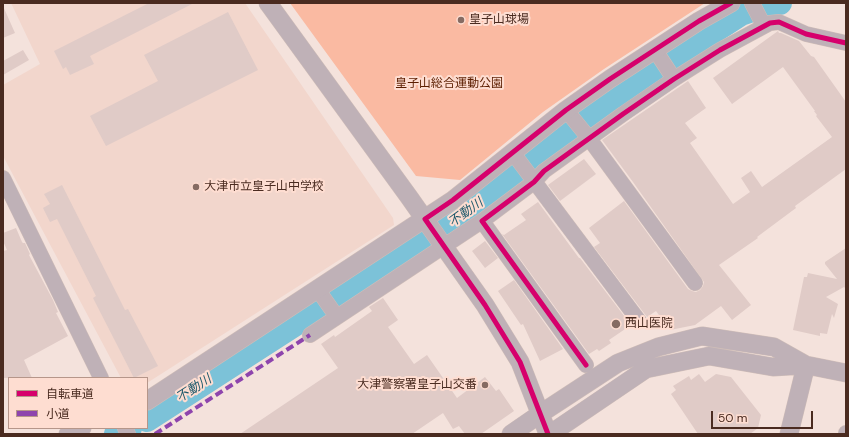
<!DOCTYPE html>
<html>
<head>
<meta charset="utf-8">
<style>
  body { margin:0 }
  #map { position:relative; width:849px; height:437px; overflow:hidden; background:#f4e2dc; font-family:"DM Sans","Noto Sans JP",sans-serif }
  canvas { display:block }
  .frame { position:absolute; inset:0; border:4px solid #4a2b20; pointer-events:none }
  .legend { position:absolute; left:8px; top:377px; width:140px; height:52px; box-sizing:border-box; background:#feddd1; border:1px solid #b6968a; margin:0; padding:5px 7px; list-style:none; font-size:12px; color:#4a2b20 }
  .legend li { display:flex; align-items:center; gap:8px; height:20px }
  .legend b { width:20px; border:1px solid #b6968a }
  .scale { position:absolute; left:711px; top:411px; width:102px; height:18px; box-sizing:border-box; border:2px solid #4a2b20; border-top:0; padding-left:5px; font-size:12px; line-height:14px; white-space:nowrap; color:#4a2b20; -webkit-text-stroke:3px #feddd1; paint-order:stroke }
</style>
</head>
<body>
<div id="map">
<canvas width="849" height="437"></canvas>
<div class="frame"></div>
<ul class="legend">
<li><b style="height:5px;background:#d6006c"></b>自転車道</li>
<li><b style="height:5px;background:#8e44ad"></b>小道</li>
</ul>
<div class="scale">50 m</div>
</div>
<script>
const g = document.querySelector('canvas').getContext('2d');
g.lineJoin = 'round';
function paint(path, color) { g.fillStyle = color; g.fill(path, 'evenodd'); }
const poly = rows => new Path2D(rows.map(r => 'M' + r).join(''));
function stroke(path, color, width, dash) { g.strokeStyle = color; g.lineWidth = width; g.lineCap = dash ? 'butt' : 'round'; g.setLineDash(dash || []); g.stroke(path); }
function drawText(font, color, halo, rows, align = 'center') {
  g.font = font + ' "DM Sans","Noto Sans JP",sans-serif'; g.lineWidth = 4; g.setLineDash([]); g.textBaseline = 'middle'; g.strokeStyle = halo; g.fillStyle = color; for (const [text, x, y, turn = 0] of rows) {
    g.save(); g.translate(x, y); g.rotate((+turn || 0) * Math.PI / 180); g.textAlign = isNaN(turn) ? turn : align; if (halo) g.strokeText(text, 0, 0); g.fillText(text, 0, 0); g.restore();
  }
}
const built = poly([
  [11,3,245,3,393,218,394,225,147,383,147,378,121,378,3,156,3,85,40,64]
]);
const green = poly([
  [290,3,705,3,604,69,543,112,460,180,416,176]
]);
const river = poly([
  [147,420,465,215,588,117,644,77,741,14,767,5,780,3],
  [116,434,130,428]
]);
const building = poly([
  [149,3,194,3,90,56,94,64,70,75,66,67,63,69,54,51],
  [3,6,15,33,3,38],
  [228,12,258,70,106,146,90,116,158,81,144,55],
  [778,31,779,33,781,33,799,41,811,56,814,57,846,102,846,169,795,206,796,208,757,237,758,238,719,265,751,305,732,320,721,306,695,325,670,330,656,311,647,317,594,247,600,243,589,228,624,201,688,289,692,291,696,292,700,290,703,286,704,282,633,182,602,140,688,81,706,108,685,123,697,138,690,143,733,204,750,192,741,178,751,171,762,187,832,137,816,116,817,115,814,111,815,111,783,67,732,104,713,78],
  [23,50,29,60,3,75,3,61],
  [584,159,596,174,560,201,548,185],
  [62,185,125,310,128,309,158,366,134,378,93,298,96,296,57,219,50,222,43,208,50,204,44,194],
  [538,202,579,258,580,258,631,325,609,340,611,343,599,351,597,349,589,354,502,234,504,235,526,220,521,214],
  [16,228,22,242,23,243,25,243,30,254,29,255,53,300,58,312,56,313,68,336,24,360,32,378,3,378,3,251,7,250,3,241,3,233],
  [485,241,498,258,485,268,472,251],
  [846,248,846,289,844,287,826,297,838,304,834,318,832,314,827,334,820,333,820,336,793,330,804,277,807,277,808,273,837,279,825,264,825,262],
  [514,280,563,349,540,361,523,324,521,325,498,291],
  [383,298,398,320,388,327,414,364,427,355,457,398,485,377,496,391,499,389,514,411,481,434,465,434,459,426,453,429,443,413,412,434,240,434,338,368,321,344,334,335,335,337,372,311,369,307],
  [699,374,705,382,716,374,731,377,761,415,758,428,750,434,698,434,671,394,676,390,673,386,689,376,691,380]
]);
const minor = poly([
  [752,3,764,26],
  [655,50,674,79],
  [566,110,588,137,695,283],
  [513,153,639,321],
  [3,178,101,378],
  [318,290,337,317],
  [310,335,482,221],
  [586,365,482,221,534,182,544,171,623,114,674,79,720,50,770,23,779,22,806,34,846,43],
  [125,428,128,434],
  [846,434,846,433]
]);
const tertiary = poly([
  [268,3,409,197,485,305,520,362,548,434],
  [147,401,453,200,566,110,610,79,699,21,731,3],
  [68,434,82,428],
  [511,434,540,414,618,363,658,347,702,336,774,347,806,365],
  [550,434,646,369,709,356,773,367,806,365,846,373],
  [789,434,806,365]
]);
const quiet = poly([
  [155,434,310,335]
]);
const cycleway = poly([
  [586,365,482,221,534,182,544,171,623,114,674,79,720,50,770,23,779,22,806,34,846,43],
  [548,434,520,362,485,305,425,219,453,200,566,110,610,79,699,21,731,3]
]);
const markers = [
  [461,20,4,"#866b62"],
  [196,187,4,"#866b62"],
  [616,324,5,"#866b62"],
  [485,385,4,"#866b62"]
];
const poiNames = [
  ["皇子山球場",469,20],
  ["大津市立皇子山中学校",204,187],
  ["西山医院",625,324],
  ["大津警察署皇子山交番",477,385,"right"]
];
const parkNames = [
  ["皇子山総合運動公園",449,84]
];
const waterNames = [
  ["不動川",466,213,-36],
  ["不動川",194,389,-33]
];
paint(built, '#f2d6cc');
paint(green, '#fabaa2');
stroke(river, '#7cc2d8', 24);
paint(building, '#e0cbc7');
stroke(minor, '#d0beb8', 16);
stroke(tertiary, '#d0beb8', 19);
stroke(minor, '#bfb1b7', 15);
stroke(tertiary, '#bfb1b7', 18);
stroke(quiet, '#8e44ad', 4, [8, 4]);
stroke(cycleway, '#d6006c', 5);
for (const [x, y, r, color] of markers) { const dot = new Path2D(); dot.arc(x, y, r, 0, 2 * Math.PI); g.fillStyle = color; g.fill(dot); stroke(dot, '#feddd1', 1.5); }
drawText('12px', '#4a2b20', '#feddd1', poiNames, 'left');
drawText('12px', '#5c1e00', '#feddd1', parkNames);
drawText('italic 13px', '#1f5a6c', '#feddd1', waterNames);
</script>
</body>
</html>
